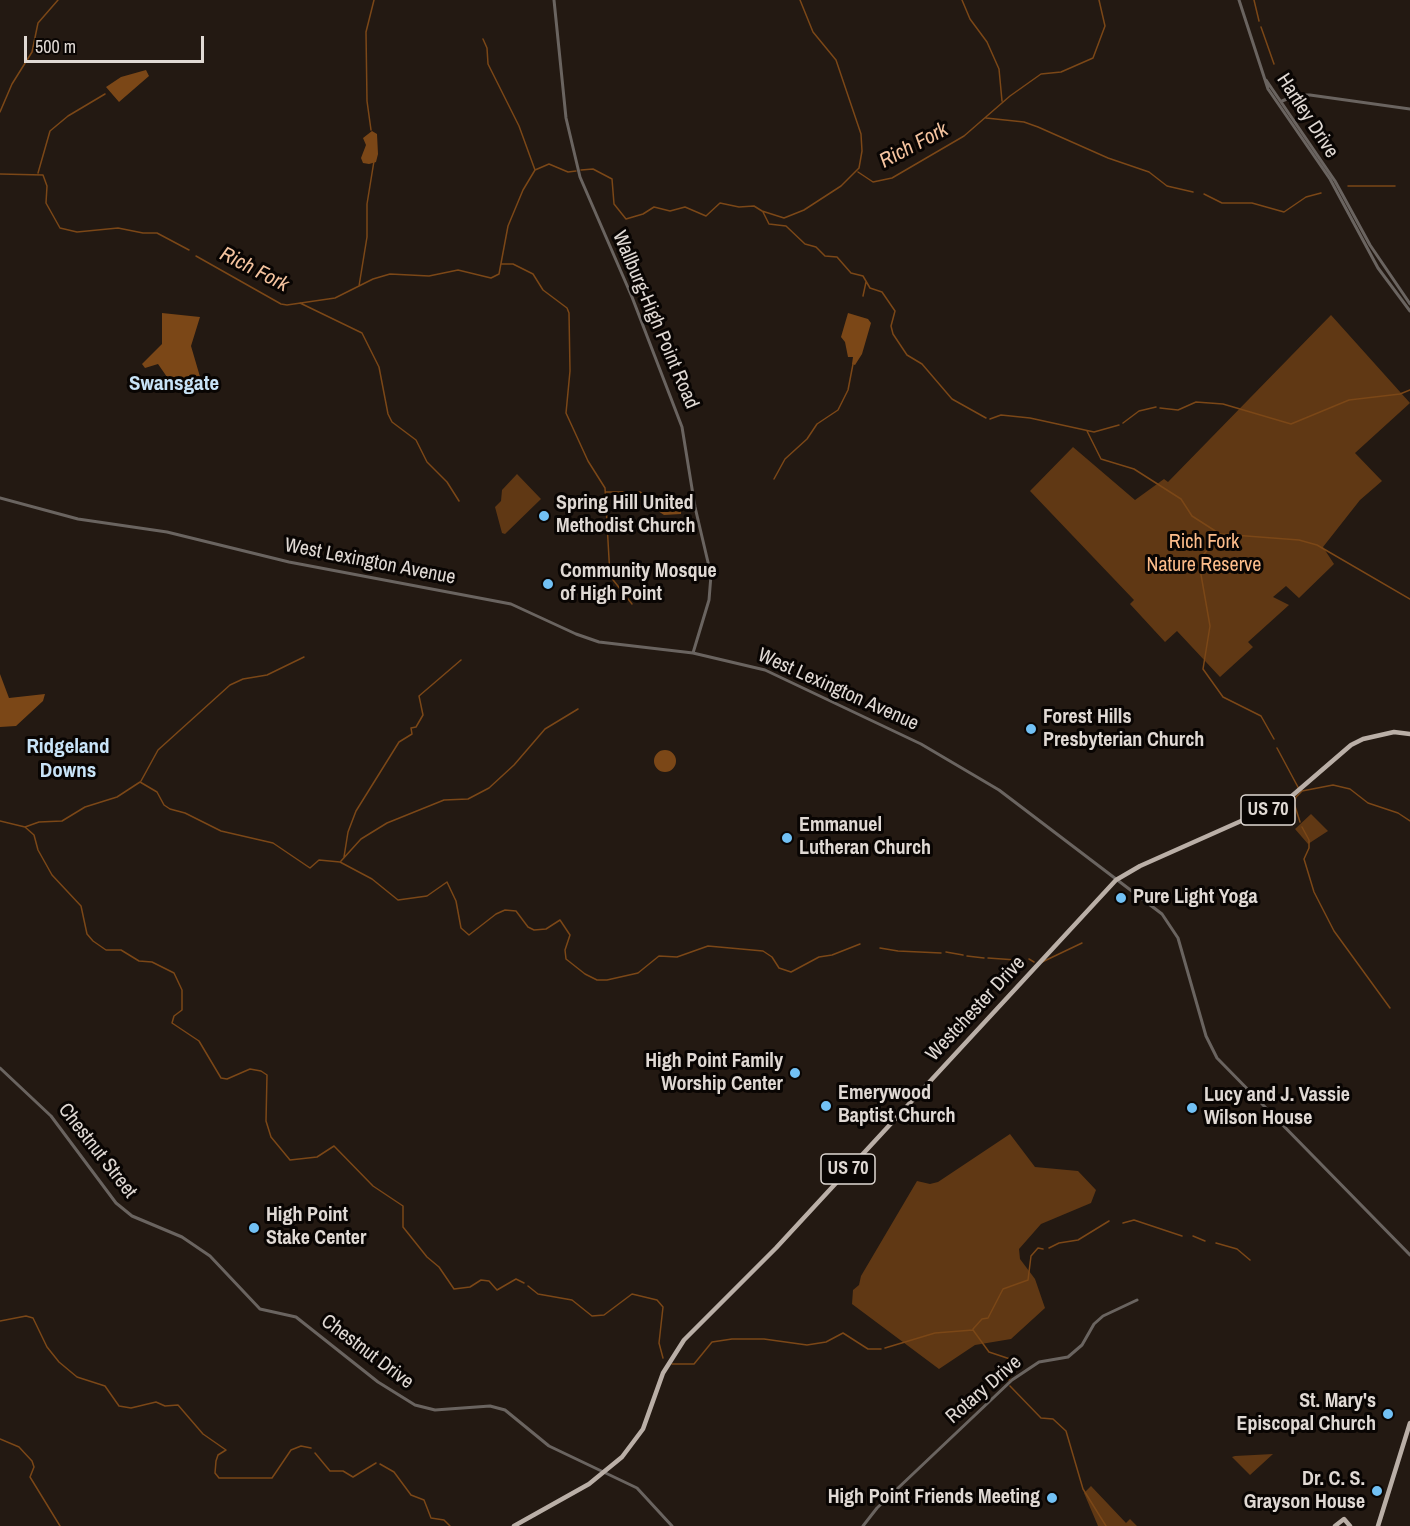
<!DOCTYPE html>
<html>
<head>
<meta charset="utf-8">
<style>
  body { margin:0 }
  #map { position:relative; width:1410px; height:1526px; overflow:hidden; background:#231912; font-family:"Archivo Narrow",sans-serif }
  canvas { display:block }
  .scale { position:absolute; left:24px; top:36px; width:180px; height:27px; box-sizing:border-box; border:3px solid #e0d9d4; border-top:0; padding-left:8px; font-size:18px; line-height:21px; white-space:nowrap; color:#e0d9d4; -webkit-text-stroke:4px #090503; paint-order:stroke }
</style>
</head>
<body>
<div id="map">
<canvas width="1410" height="1526"></canvas>
<div class="scale">500 m</div>
</div>
<script>
const g = document.querySelector('canvas').getContext('2d');
g.lineJoin = 'round';
function paint(path, color) { g.fillStyle = color; g.fill(path, 'evenodd'); }
const poly = rows => new Path2D(rows.map(r => 'M' + r).join(''));
function stroke(path, color, width, dash) { g.strokeStyle = color; g.lineWidth = width; g.lineCap = dash ? 'butt' : 'round'; g.setLineDash(dash || []); g.stroke(path); }
function drawText(font, color, halo, rows, align = 'center') {
  g.font = font + ' "Archivo Narrow",sans-serif'; g.lineWidth = 6; g.setLineDash([]); g.textBaseline = 'middle'; g.strokeStyle = halo; g.fillStyle = color; for (const [text, x, y, turn = 0] of rows) {
    g.save(); g.translate(x, y); g.rotate((+turn || 0) * Math.PI / 180); g.textAlign = isNaN(turn) ? turn : align; if (halo) g.strokeText(text, 0, 0); g.fillText(text, 0, 0); g.restore();
  }
}
const green = poly([
  [1331,315,1410,403,1355,453,1382,481,1360,500,1323,547,1334,564,1299,598,1286,586,1273,597,1289,605,1248,642,1253,647,1220,677,1177,631,1165,642,1130,604,1134,600,1030,491,1073,447,1135,500,1164,479,1168,482],
  [517,474,541,499,505,534,502,533,495,507,501,501,502,490],
  [1311,814,1328,831,1308,844,1295,829],
  [1010,1134,1035,1167,1078,1171,1096,1190,1091,1203,1041,1224,1019,1249,1020,1259,1035,1279,1045,1308,1011,1339,975,1345,939,1369,852,1304,853,1290,859,1285,861,1276,917,1181,930,1184,938,1182],
  [1273,1454,1250,1475,1232,1457,1235,1456],
  [1091,1486,1126,1523,1130,1519,1137,1526,1098,1526,1084,1493]
]);
const water = poly([
  [146,70,149,76,119,102,106,87,121,77],
  [372,131,377,134,378,154,376,162,369,164,363,163,361,158,366,145,363,138],
  [162,313,200,317,191,346,203,387,198,392,182,378,167,377,158,364,145,368,142,364,162,344],
  [848,313,868,319,871,323,862,354,855,365,852,364,853,357,848,357,845,342,841,337],
  [657,495,682,501,681,514,664,515,649,505],
  [0,674,9,698,45,694,43,701,16,726,0,727],
  '654 761a11 11 0 1 1 22 0a11 11 0 1 1-22 0Z'
]);
const stream = poly([
  [962,0,970,19,987,42,999,69,1002,101],
  [1254,0,1259,21],
  [1261,27,1274,64],
  [483,39,487,48,488,64,519,126,535,170],
  [0,112,12,84,32,52,38,23,58,0],
  [986,118,1024,122,1038,127,1108,158,1149,172,1167,186,1193,192],
  [371,130,367,101,366,32,374,0],
  [581,170,593,169,612,179,614,204,626,219,643,214,654,207,670,211,685,207,706,216,720,203,739,207,754,206,762,211,784,218,804,210,841,186,859,168,862,151,861,134,836,60,813,32,800,0],
  [858,172,873,182,892,178,964,136,1010,96,1041,74,1061,72,1093,58,1105,26,1099,0],
  [38,173,50,131,68,116,105,94],
  [0,174,43,175,47,186,46,203,60,228,77,232,118,228,143,233,157,233,189,250],
  [1348,186,1395,186],
  [1204,194,1222,203,1252,203,1284,212,1306,197,1321,193],
  [763,212,769,224,786,226,805,244,816,247,825,256,837,257,851,273,863,276,870,288,882,292,895,311,891,326,893,334,907,355,922,364,952,399,986,418],
  [196,256,281,304,287,305,335,298,373,279,390,274,429,276,458,270,491,278,499,274,508,226,523,190,535,170,549,164,568,172,576,171],
  [502,264,513,264,533,274,543,290,567,308,569,313,570,371,566,413,588,461,605,488,610,576,632,604],
  [359,286,367,237,367,204,374,161],
  [863,296,866,282],
  [300,303,362,333,379,367,388,414,392,422,416,440,427,462,447,482,459,501],
  [1160,408,1178,410,1196,402,1223,404,1291,424,1349,400,1400,394,1410,390],
  [990,419,1001,415,1030,418,1094,432,1119,425],
  [1123,423,1139,411,1156,407],
  [1087,431,1101,459,1134,469,1181,499,1192,516,1220,534,1299,540,1317,545,1410,599],
  [774,479,785,459,807,439,817,424,838,410,848,390,853,364],
  [606,492,640,492,653,499],
  [1216,532,1214,543,1203,555,1200,569,1210,626,1203,669,1223,697,1261,716,1274,739],
  [1277,748,1299,789],
  [141,781,158,750,230,685,243,679,267,675,304,657],
  [140,782,157,792,164,805,170,809,185,813,221,831,273,843,310,868,319,860,340,862,372,879,398,900,427,896,447,882,456,901,461,928,469,935,496,914,505,910,516,911,528,927,534,930,546,929,560,920,570,935,565,950,566,959,585,974,597,980,607,980,638,973,659,956,677,957,708,946,763,951,772,957,779,968,791,972,819,957,832,955,860,944],
  [0,821,25,827,39,822,62,821,85,807,117,797,140,782],
  [1300,822,1294,803,1296,797,1302,791,1333,785,1350,789,1368,803,1398,813,1410,821],
  [25,827,34,835,38,850,52,875,81,906,87,934,93,941,106,950,121,950,139,961,152,962,174,973,182,990,182,1010,174,1016,172,1023,199,1041,221,1078,227,1079,250,1069,261,1071,267,1075,266,1121,271,1137,290,1160,317,1157,334,1146,373,1186,403,1206,403,1227,427,1257,439,1267,454,1289,470,1287,481,1280,489,1281,497,1290,516,1279,524,1283],
  [1302,827,1309,840,1309,848,1304,859,1314,892,1334,931,1390,1008],
  [344,857,348,832,356,811,399,742,412,734,411,728,416,727,423,715,419,696,461,660],
  [341,861,361,839,387,823,444,800,468,799,489,788,514,765,545,729,578,709],
  [880,948,898,951,941,953],
  [946,952,963,955],
  [967,956,984,958],
  [988,958,1016,960],
  [1029,959,1034,962],
  [1040,963,1082,943],
  [1123,1223,1134,1220,1182,1236],
  [1193,1236,1205,1241],
  [1216,1243,1237,1249,1250,1260],
  [1049,1248,1059,1243,1078,1240,1109,1221],
  [528,1286,538,1294,572,1300,592,1316,604,1315,632,1294,657,1300,663,1307,659,1343,663,1358],
  [0,1321,26,1316,33,1318,47,1347,59,1362,77,1377,105,1386,119,1406,131,1408,156,1402,165,1406,178,1405,203,1434,226,1450,218,1455,216,1461,215,1473,219,1478,272,1478,291,1450,301,1446,311,1448],
  [973,1329,982,1319,988,1318,1003,1289,1028,1280,1031,1256,1038,1248,1043,1249],
  [885,1348,935,1333,973,1330,989,1352,1013,1360,1015,1365,1009,1380],
  [672,1364,694,1364,712,1342,732,1339,764,1339,807,1345,826,1342,843,1333,868,1349,881,1349],
  [1010,1386,1041,1418,1053,1419,1066,1431,1083,1489,1106,1526],
  [0,1439,19,1447,32,1461,34,1467,30,1477,60,1526],
  [315,1453,330,1471,343,1471,353,1477,376,1463],
  [380,1464,394,1472,411,1495,424,1500,431,1518,444,1520,450,1526]
]);
const minor = poly([
  [554,0,566,118,580,177,632,297,682,427,695,507,711,575,709,600,693,653],
  [1239,0,1268,89,1330,179,1378,268,1410,311],
  [1266,80,1335,181,1370,245,1410,304],
  [1282,101,1297,95,1310,95,1410,109],
  [0,498,78,519,167,532,289,562,511,604,576,634,599,642,693,653,765,670,921,744,999,790,1162,914,1178,938,1206,1036,1217,1058,1410,1255],
  [0,1068,51,1116,116,1203,132,1216,182,1237,210,1256,260,1309,296,1317,378,1382,415,1405,435,1410,490,1406,505,1410,549,1446,637,1488,672,1526],
  [863,1526,877,1508,1012,1380,1039,1362,1068,1357,1082,1345,1094,1324,1103,1316,1137,1300]
]);
const major = poly([
  [514,1526,589,1484,622,1457,643,1429,663,1373,684,1340,776,1248,1116,880,1140,866,1286,801,1351,745,1363,739,1394,732,1410,734],
  [1335,1526,1344,1519,1350,1526],
  [1378,1526,1410,1423]
]);
const markers = [
  [544,516,6,"#72c1f5"],
  [548,584,6,"#72c1f5"],
  [1031,729,6,"#72c1f5"],
  [787,838,6,"#72c1f5"],
  [1121,898,6,"#72c1f5"],
  [795,1073,6,"#72c1f5"],
  [826,1106,6,"#72c1f5"],
  [1192,1108,6,"#72c1f5"],
  [254,1228,6,"#72c1f5"],
  [1388,1414,6,"#72c1f5"],
  [1377,1491,6,"#72c1f5"],
  [1052,1498,6,"#72c1f5"]
];
const shields = [
  [1268,810,54],
  [848,1169,54]
];
const shieldNames = [
  ["US 70",1268,810],
  ["US 70",848,1169]
];
const streetNames = [
  ["Hartley Drive",1307,116,57],
  ["Wallburg-High Point Road",655,320,67],
  ["West Lexington Avenue",370,562,11],
  ["West Lexington Avenue",838,690,24],
  ["Westchester Drive",976,1009,-47],
  ["Chestnut Street",97,1151,52],
  ["Chestnut Drive",367,1352,37],
  ["Rotary Drive",984,1390,-41]
];
const poiNames = [
  ["Spring Hill United",556,504],
  ["Methodist Church",556,527],
  ["Community Mosque",560,572],
  ["of High Point",560,595],
  ["Forest Hills",1043,718],
  ["Presbyterian Church",1043,741],
  ["Emmanuel",799,826],
  ["Lutheran Church",799,849],
  ["Pure Light Yoga",1133,898],
  ["High Point Family",783,1062,"right"],
  ["Worship Center",783,1085,"right"],
  ["Emerywood",838,1094],
  ["Baptist Church",838,1117],
  ["Lucy and J. Vassie",1204,1096],
  ["Wilson House",1204,1119],
  ["High Point",266,1216],
  ["Stake Center",266,1239],
  ["St. Mary's",1376,1402,"right"],
  ["Episcopal Church",1376,1425,"right"],
  ["Dr. C. S.",1365,1480,"right"],
  ["Grayson House",1365,1503,"right"],
  ["High Point Friends Meeting",1040,1498,"right"]
];
const parkNames = [
  ["Rich Fork",1204,543],
  ["Nature Reserve",1204,566]
];
const waterNames = [
  ["Rich Fork",914,146,-28],
  ["Rich Fork",254,270,27]
];
const neighbourhoodNames = [
  ["Swansgate",174,384],
  ["Ridgeland",68,747],
  ["Downs",68,771]
];
paint(green, '#603814');
paint(water, '#7b4717');
stroke(stream, '#7b4717', 1.5);
stroke(minor, '#6a6460', 3);
stroke(major, '#baafa7', 4.5);
for (const [x, y, r, color] of markers) { const dot = new Path2D(); dot.arc(x, y, r, 0, 2 * Math.PI); g.fillStyle = color; g.fill(dot); stroke(dot, '#090503', 2); }
for (const [x, y, w] of shields) { const box = new Path2D(); box.roundRect(x - w / 2, y - 15, w, 30, 4.5); g.fillStyle = '#090503'; g.fill(box); stroke(box, '#e0d9d4', 1.5); }
drawText('bold 18px', '#e0d9d4', null, shieldNames);
drawText('20px', '#e0d9d4', '#090503', streetNames);
drawText('bold 20px', '#e0d9d4', '#090503', poiNames, 'left');
drawText('20px', '#fdbd8b', '#090503', parkNames);
drawText('italic 21px', '#f4c39f', '#090503', waterNames);
drawText('bold 21px', '#c8e3f7', '#090503', neighbourhoodNames);
</script>
</body>
</html>
